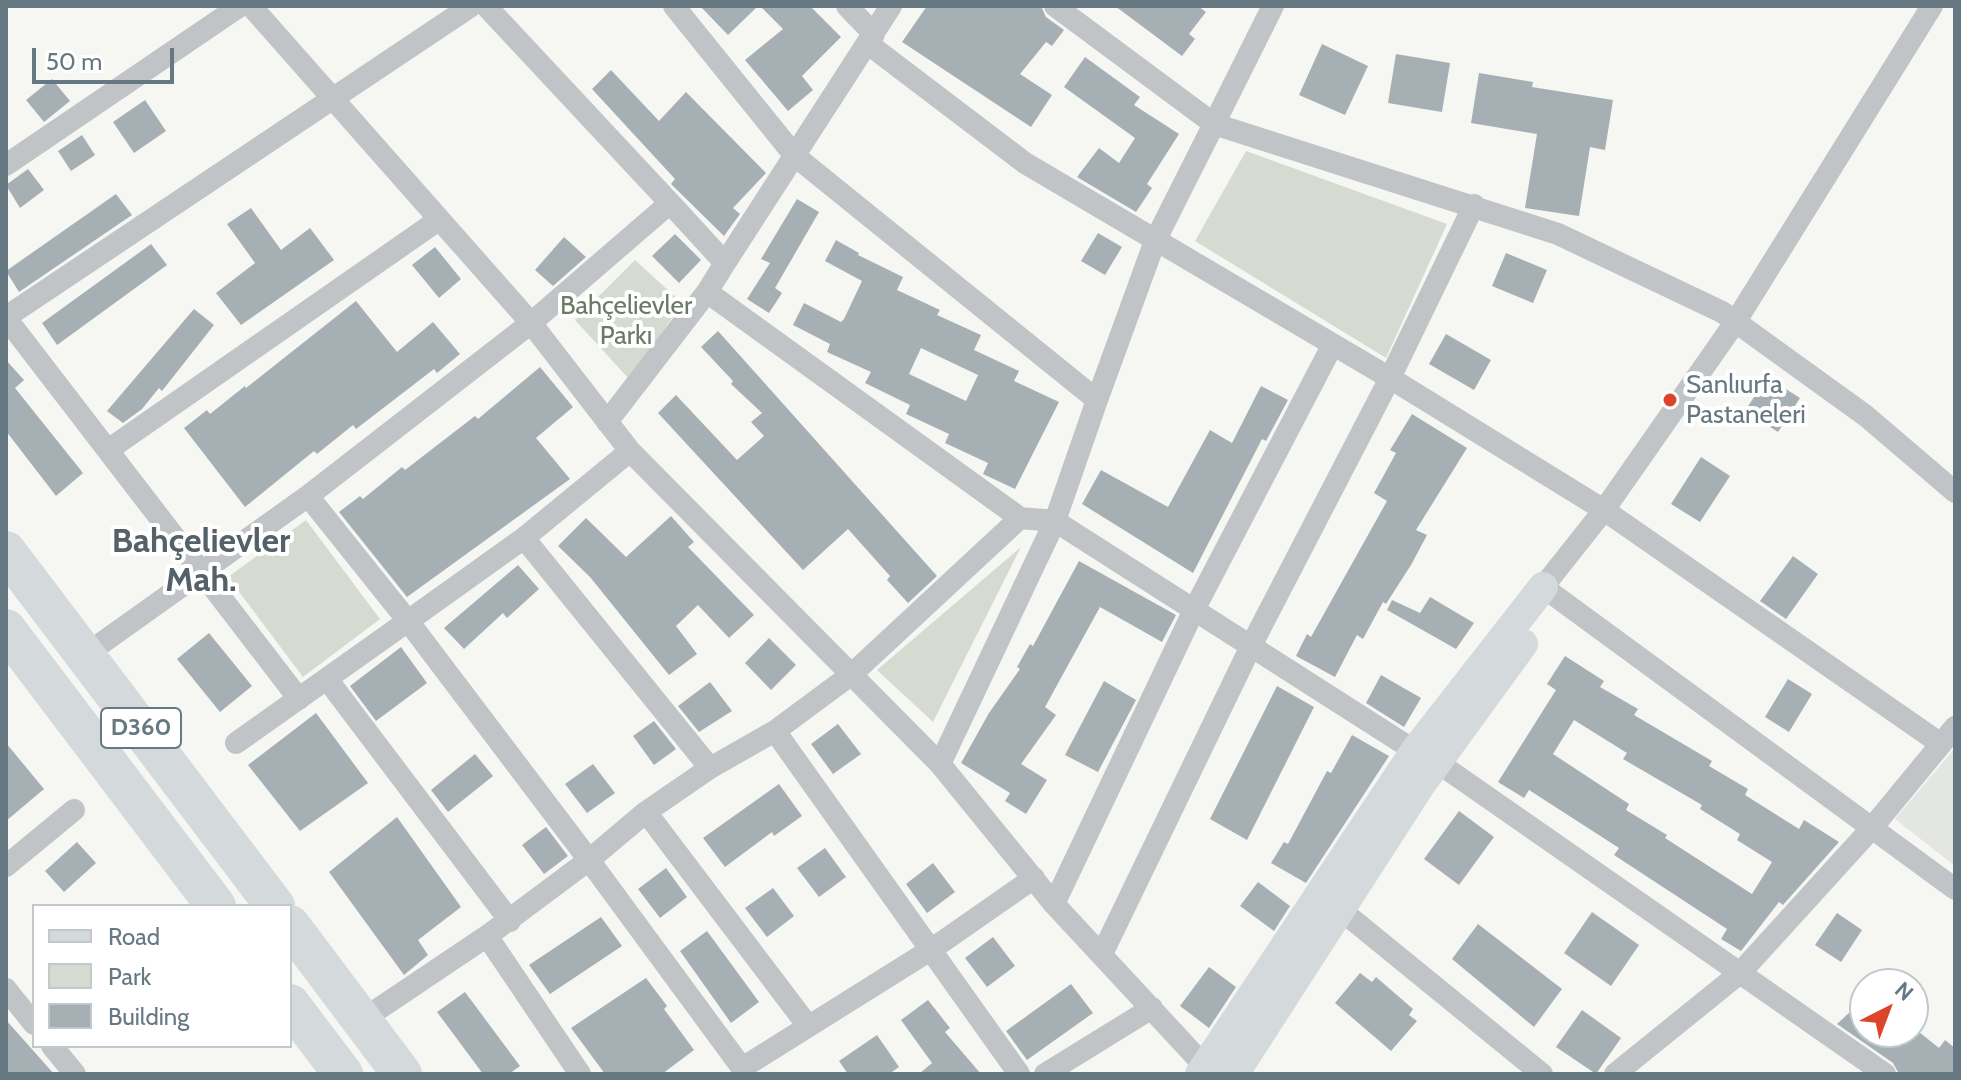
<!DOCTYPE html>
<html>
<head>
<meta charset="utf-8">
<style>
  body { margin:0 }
  #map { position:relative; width:1961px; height:1080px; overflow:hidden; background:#f6f6f3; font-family:Cabin,sans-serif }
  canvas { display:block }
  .frame { position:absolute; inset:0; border:8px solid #667983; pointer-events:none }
  .legend { position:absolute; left:32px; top:904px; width:260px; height:144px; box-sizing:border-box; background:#fff; border:2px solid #c2c9cd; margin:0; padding:10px 14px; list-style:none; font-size:24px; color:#667983 }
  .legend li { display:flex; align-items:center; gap:16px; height:40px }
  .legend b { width:40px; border:2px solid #c2c9cd }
  .north { position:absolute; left:1849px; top:968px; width:80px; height:80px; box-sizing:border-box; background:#fff; border:2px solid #c2c9cd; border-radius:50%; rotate:42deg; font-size:22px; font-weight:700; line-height:32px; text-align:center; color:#667983 }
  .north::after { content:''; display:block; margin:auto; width:28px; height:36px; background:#dd442c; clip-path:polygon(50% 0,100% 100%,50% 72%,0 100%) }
  .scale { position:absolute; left:32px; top:48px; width:142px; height:36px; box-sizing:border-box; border:4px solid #667983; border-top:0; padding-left:10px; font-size:24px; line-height:28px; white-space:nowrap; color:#667983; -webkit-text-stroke:6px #fff; paint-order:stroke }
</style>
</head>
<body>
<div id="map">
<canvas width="1961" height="1080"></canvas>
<div class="frame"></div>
<ul class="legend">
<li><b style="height:10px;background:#d4d9dc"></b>Road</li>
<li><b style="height:22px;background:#d6dbd2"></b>Park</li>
<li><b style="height:22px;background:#a6b0b4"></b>Building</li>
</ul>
<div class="north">N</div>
<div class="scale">50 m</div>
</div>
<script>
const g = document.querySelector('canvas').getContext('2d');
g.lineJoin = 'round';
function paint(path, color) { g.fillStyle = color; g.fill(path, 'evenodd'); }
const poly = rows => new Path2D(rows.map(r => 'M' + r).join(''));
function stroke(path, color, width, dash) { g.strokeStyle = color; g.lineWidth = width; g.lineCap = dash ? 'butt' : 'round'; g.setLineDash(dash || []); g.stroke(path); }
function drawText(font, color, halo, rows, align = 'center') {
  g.font = font + ' Cabin,sans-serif'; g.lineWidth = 8; g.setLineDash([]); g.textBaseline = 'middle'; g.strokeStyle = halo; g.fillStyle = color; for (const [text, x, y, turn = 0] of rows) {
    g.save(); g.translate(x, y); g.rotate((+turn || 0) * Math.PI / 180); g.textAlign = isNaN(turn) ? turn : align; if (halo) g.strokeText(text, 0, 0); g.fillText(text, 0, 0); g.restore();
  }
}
const built = poly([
  [1955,748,1955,866,1895,819]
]);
const green = poly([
  [1246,151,1447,224,1386,358,1195,241],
  [635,260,682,303,630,380,575,320],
  [306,520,380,619,303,677,228,577],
  [1021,547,933,722,877,670]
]);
const building = poly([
  [700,6,758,6,728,35],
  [760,6,810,6,841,37,802,76,813,90,788,111,745,60,783,29],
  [927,6,1041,6,1046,17,1064,30,1052,46,1046,42,1020,74,1052,95,1031,127,902,42],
  [1115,6,1198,6,1206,12,1189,34,1195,39,1182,56],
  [1322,44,1368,66,1345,115,1299,95],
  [1396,54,1450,63,1442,112,1388,103],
  [1085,57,1140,97,1134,105,1179,134,1147,184,1152,188,1136,212,1077,177,1099,148,1119,163,1135,138,1064,87],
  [611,70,659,121,686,92,766,173,733,208,740,214,724,236,671,184,675,179,592,89],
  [1479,73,1533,82,1532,87,1613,100,1605,150,1590,147,1579,216,1525,208,1537,134,1471,123],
  [52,79,70,101,44,122,26,100],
  [145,100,166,131,134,153,113,122],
  [82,135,95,155,71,171,58,151],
  [28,169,44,190,20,208,6,185],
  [116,194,132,215,19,292,6,271],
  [797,199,819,212,775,288,782,293,769,313,747,299,770,263,761,259],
  [251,208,281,250,310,228,334,260,241,325,216,293,255,263,227,224],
  [1098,233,1122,247,1105,275,1081,261],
  [675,234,701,260,679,283,652,256],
  [564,237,586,257,553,286,535,270],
  [836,240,859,253,858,255,903,277,897,290,940,310,937,315,981,335,974,350,1019,371,1014,381,1059,402,1015,489,983,474,988,463,945,443,949,434,906,414,910,405,865,383,871,372,827,352,830,344,793,325,804,303,841,322,844,319,862,281,825,261],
  [921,348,978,375,966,401,909,374],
  [151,244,167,265,57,345,42,323],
  [435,247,461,279,439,298,412,265],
  [1506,253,1547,270,1533,303,1492,286],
  [356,301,397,352,433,322,460,354,437,373,434,369,356,429,353,425,317,454,314,451,245,507,184,428,207,410,210,414,245,386,246,388],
  [194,309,214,325,162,391,159,388,142,409,123,423,107,411],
  [718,331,937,576,908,603,887,580,890,576,848,529,803,570,658,413,676,395,737,460,764,436,751,422,762,413,731,384,733,381,701,347],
  [1446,334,1491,360,1474,390,1429,364],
  [6,360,24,380,15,388,83,473,56,496,6,431],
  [540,367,573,407,536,438,570,479,407,597,339,512,360,496,363,499,402,467,405,470,475,416,478,419],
  [1767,377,1800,398,1778,432,1745,411],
  [1261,386,1288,400,1266,441,1262,439,1193,573,1082,504,1101,470,1168,507,1210,430,1232,443],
  [1412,414,1467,448,1416,530,1427,535,1411,565,1386,604,1383,602,1363,639,1357,635,1335,677,1296,656,1307,634,1311,637,1387,501,1374,493,1396,453,1390,450],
  [1701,457,1730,476,1700,522,1671,504],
  [671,516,694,542,688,547,754,615,729,638,698,605,676,626,697,654,669,675,590,577,558,546,586,518,626,557],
  [1793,556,1818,574,1786,619,1760,601],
  [1079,561,1176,615,1162,642,1100,607,1045,707,1056,715,1021,764,1047,780,1026,814,1005,801,1010,793,961,763,989,713,1020,669,1017,667,1030,644,1033,646],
  [518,565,539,589,507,618,503,613,464,649,444,628],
  [1430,597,1474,623,1456,649,1387,610,1392,600,1420,613],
  [209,633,252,686,220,712,177,659],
  [769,638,796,665,771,690,745,663],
  [401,647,427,683,376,721,350,686],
  [1565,656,1604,681,1600,687,1638,709,1634,715,1712,761,1709,766,1748,789,1745,795,1799,829,1804,820,1839,842,1783,905,1779,902,1741,951,1721,939,1727,929,1614,855,1619,848,1529,790,1524,798,1498,782,1556,690,1547,684],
  [1574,720,1627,753,1623,759,1702,805,1700,809,1740,834,1737,840,1772,862,1752,894,1665,838,1667,835,1626,810,1629,804,1553,754],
  [1381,675,1421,698,1404,727,1366,703],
  [1788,679,1812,694,1789,732,1765,717],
  [1104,681,1136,700,1098,772,1065,755],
  [710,682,732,711,699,732,678,706],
  [1277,686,1314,707,1247,840,1210,819],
  [316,713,368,783,300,831,248,765],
  [654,721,676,749,654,765,633,736],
  [838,724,861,754,833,774,811,744],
  [1352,735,1389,756,1306,883,1271,863,1284,842,1288,844,1327,771,1331,773],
  [6,743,44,789,6,821],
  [475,754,493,776,448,812,431,790],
  [593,764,615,793,587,813,565,784],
  [779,784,802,816,774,836,772,832,725,867,703,838],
  [1459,811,1494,837,1459,885,1424,859],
  [397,817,461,907,418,940,428,955,404,975,329,872],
  [546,827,568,856,544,874,522,845],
  [77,842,96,863,64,892,45,871],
  [825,848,846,877,819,897,797,868],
  [933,863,955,892,927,913,906,884],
  [666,868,687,897,660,918,638,889],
  [1258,882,1290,906,1274,931,1240,906],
  [773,888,794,916,767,937,745,908],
  [1592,912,1639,945,1611,986,1564,953],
  [1837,913,1862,930,1841,962,1815,945],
  [601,917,622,946,550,994,529,965],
  [1478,924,1562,989,1534,1027,1452,959],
  [707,931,759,1002,731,1023,680,951],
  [993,937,1015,966,987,987,965,958],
  [1209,967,1236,987,1209,1028,1180,1006],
  [1360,973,1372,982,1376,977,1413,1009,1409,1015,1417,1021,1391,1051,1335,1003],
  [646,978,667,1006,664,1009,694,1050,662,1074,605,1074,571,1028],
  [1071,984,1093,1013,1027,1060,1006,1031],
  [465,992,520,1066,509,1074,483,1074,437,1012],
  [1865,998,1865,1032,1919,1032,1939,1048,1945,1040,1955,1048,1955,1074,1899,1074,1893,1063,1837,1024],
  [928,1000,950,1028,945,1032,981,1074,919,1074,932,1063,901,1020],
  [1582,1010,1621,1038,1596,1074,1556,1047],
  [6,1020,54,1074,6,1074],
  [877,1035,899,1067,889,1074,848,1074,839,1061]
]);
const street = poly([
  [251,6,531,323,630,451,940,764],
  [674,6,795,156,1097,400,1055,521,940,764,1054,904,1212,1074],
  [847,6,874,34],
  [1055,6,1214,124,1155,241,1097,400],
  [1273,6,1214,124,1558,234,1722,312,1866,416,1955,492],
  [1932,6,1736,321,1604,510,1543,587,1955,889],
  [867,43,1025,163,1390,378,1604,510,1941,744],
  [6,165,240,6],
  [670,203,725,263,707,292],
  [725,263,891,6],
  [6,317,471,6],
  [6,318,299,699],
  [607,422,707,292,1020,518,1055,521,1415,751],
  [108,450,437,221],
  [630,451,524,538,408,621,589,860,646,812,710,768,775,731,852,674,1020,518],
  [524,538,710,768],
  [85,655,308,496,531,323,670,203,486,6],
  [327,679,510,921],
  [775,731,1019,1074],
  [236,743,408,621,308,496],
  [1437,762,1885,1074],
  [646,812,808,1026],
  [6,866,74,810],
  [1054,904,1195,608,1332,346],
  [1342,911,1542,1074],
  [1102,954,1252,644,1390,378,1474,205],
  [6,989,34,1024],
  [362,1020,487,936],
  [52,1046,75,1074],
  [580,1074,487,936,589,860,742,1068,932,949,1034,878],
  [1045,1074,1152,1008],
  [1615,1074,1740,973,1871,829,1955,727]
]);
const secondary = poly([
  [1200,1074,1415,751,1543,587],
  [1234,1074,1419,787,1523,644]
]);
const highway = poly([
  [6,551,275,906],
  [6,629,216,906],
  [290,925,402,1074],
  [290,1004,343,1074]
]);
const markers = [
  [1670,400,8,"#dd442c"]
];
const shields = [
  [141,728,80]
];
const shieldNames = [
  ["D360",141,728]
];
const parkNames = [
  ["Bahçelievler",626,306],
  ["Parkı",626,336]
];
const poiNames = [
  ["Sanlıurfa",1686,385],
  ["Pastaneleri",1686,415]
];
const districtNames = [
  ["Bahçelievler",201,542],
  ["Mah.",201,581]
];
paint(built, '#e4e6e4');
paint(green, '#d6dbd2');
paint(building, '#a6b0b4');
stroke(street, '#c0c4c7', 22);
stroke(secondary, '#d4d9dc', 30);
stroke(highway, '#d4d9dc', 40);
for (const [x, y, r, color] of markers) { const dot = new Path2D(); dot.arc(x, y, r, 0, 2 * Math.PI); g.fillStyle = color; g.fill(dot); stroke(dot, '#fff', 3); }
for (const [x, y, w] of shields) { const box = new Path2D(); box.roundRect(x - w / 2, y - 20, w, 40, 6); g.fillStyle = '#fff'; g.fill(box); stroke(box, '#667983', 2); }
drawText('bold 24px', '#667983', null, shieldNames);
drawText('26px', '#6b7a65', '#fff', parkNames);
drawText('26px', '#667983', '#fff', poiNames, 'left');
drawText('bold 34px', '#546168', '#fff', districtNames);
</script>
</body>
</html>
